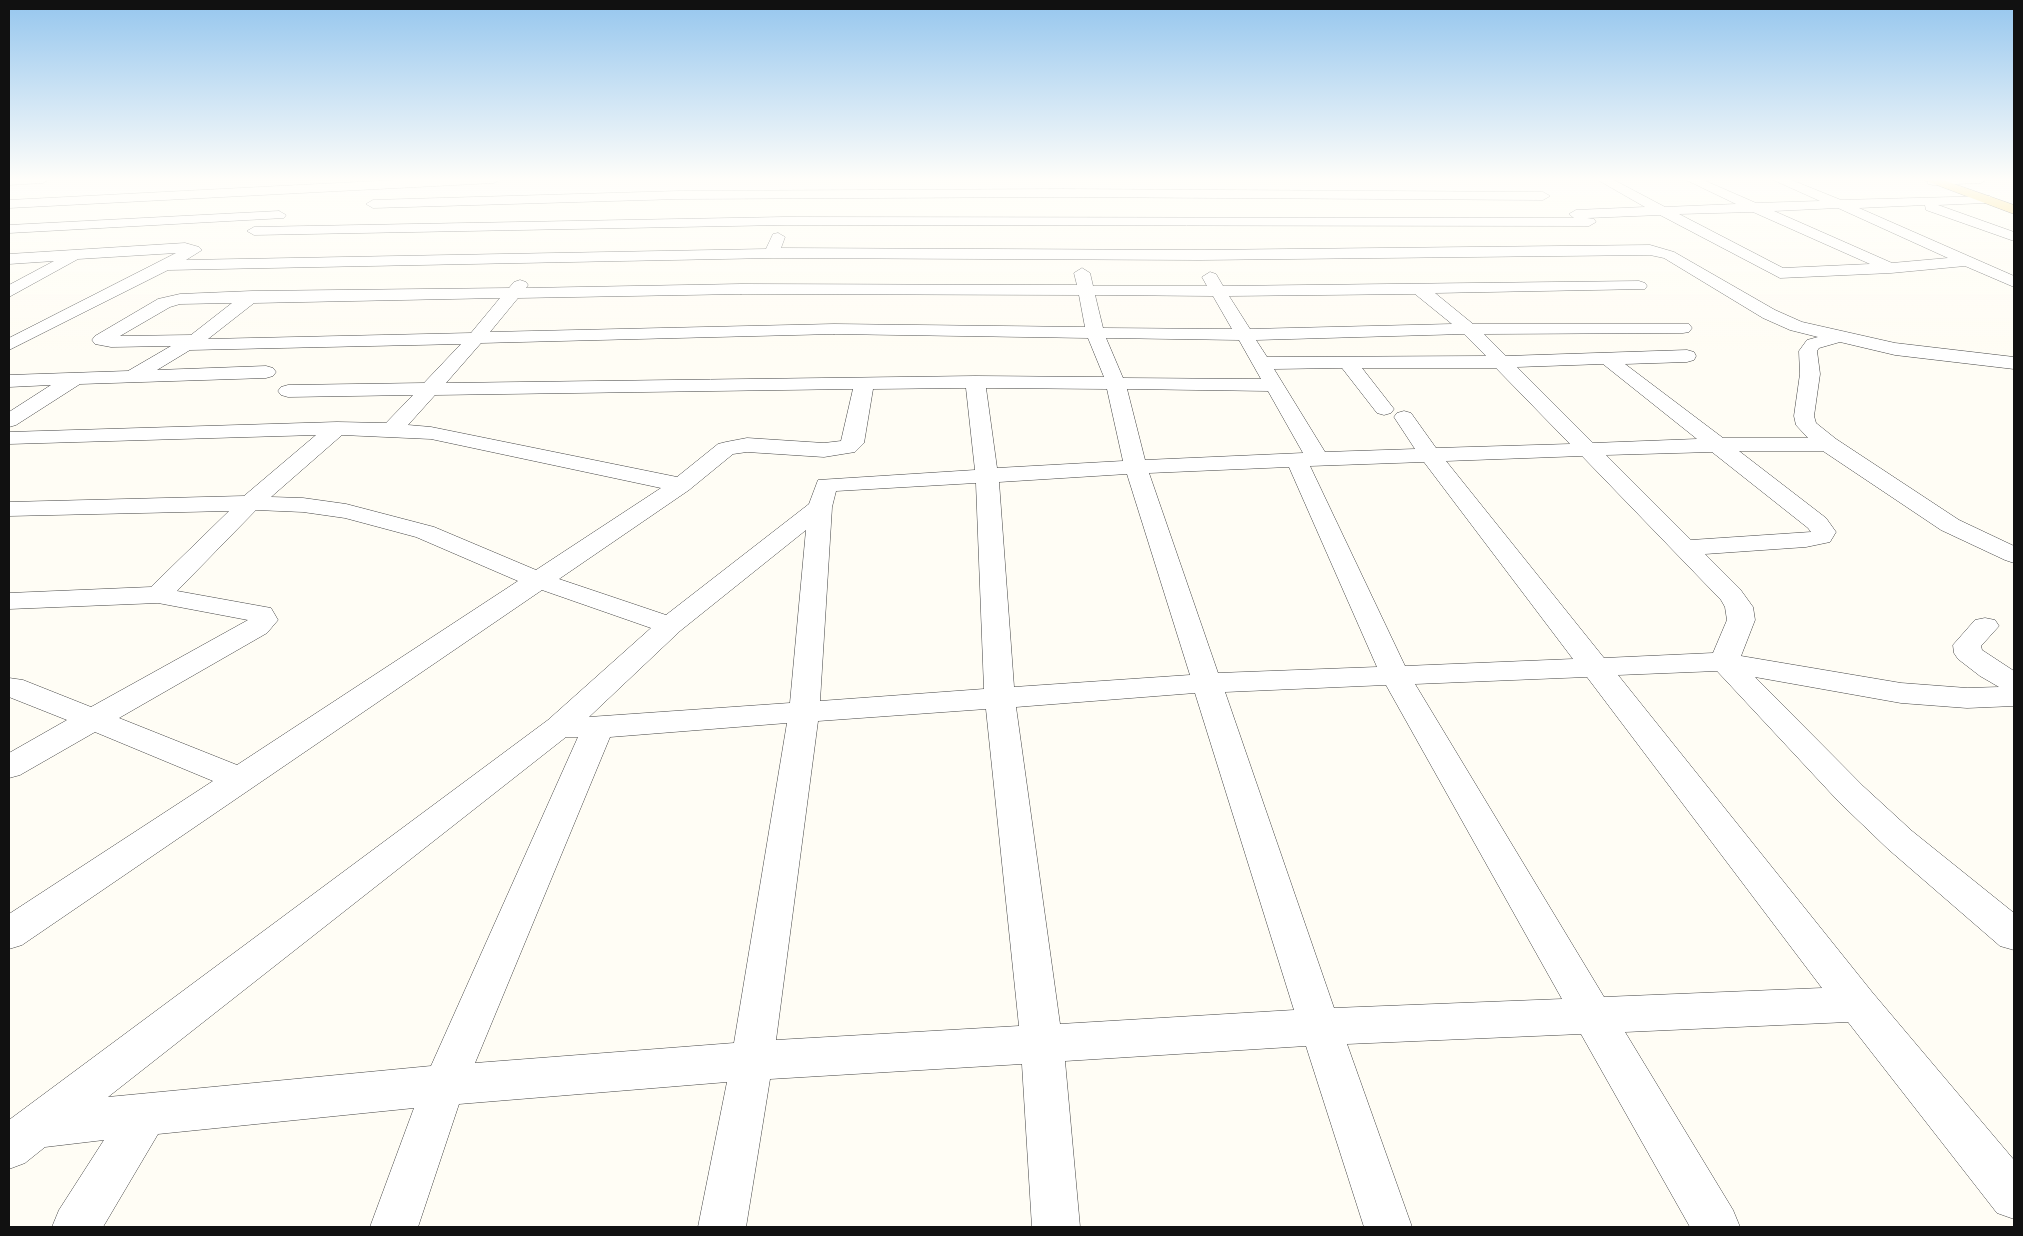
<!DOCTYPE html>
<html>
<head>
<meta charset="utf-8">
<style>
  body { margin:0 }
  #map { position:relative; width:2023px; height:1236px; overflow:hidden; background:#fffdf5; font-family:"Crimson Pro",serif }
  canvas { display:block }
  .frame { position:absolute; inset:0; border:10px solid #111; pointer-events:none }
</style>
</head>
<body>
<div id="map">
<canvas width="2023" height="1236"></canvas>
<div class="frame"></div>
</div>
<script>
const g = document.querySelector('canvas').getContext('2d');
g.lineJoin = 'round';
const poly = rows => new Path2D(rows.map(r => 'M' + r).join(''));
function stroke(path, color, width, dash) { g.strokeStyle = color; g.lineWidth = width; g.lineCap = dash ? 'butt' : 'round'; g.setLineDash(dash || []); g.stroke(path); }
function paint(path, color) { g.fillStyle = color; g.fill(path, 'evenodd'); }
const minor = poly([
  [9,179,49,179,43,183,9,185,9,179],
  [415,179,500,179,494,183,9,208,9,200,415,179],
  [1596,179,1612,179,1665,207,1736,204,1684,179,1701,179,1756,203,1820,201,1771,179,1789,179,1841,200,1990,196,1992,199,1990,202,1985,203,1938,205,2014,232,2014,241,1926,210,1925,205,1859,208,2014,276,2014,287,1965,266,1891,273,1780,278,1660,215,1587,218,1594,219,1596,222,1589,226,784,225,254,235,247,231,254,227,784,217,1574,218,1569,214,1576,210,1645,207,1596,179],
  [1838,208,1948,258,1892,263,1774,211,1838,208],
  [1753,212,1870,264,1783,268,1679,214,1753,212],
  [1928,179,1987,179,1981,183,1933,185,1928,184,1928,179],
  [1063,189,1543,192,1550,196,1543,200,1063,197,679,199,373,208,366,204,373,200,679,191,1063,189],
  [279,211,286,215,284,218,9,233,9,225,279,211],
  [778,233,785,237,781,248,1200,250,1650,245,1674,252,1775,310,1802,322,1895,343,2014,357,2014,369,1895,355,1840,342,1819,348,1817,351,1820,374,1814,416,1816,423,1836,439,1959,520,2014,546,2014,563,2005,560,1941,530,1823,451,1739,451,1826,518,1836,532,1830,542,1806,547,1705,554,1740,589,1753,607,1755,620,1741,656,1901,683,1967,688,1999,687,1980,676,1958,659,1954,653,1953,645,1975,620,1985,618,1995,620,1999,626,1981,646,1982,650,2014,671,2014,706,1967,708,1901,703,1755,677,1863,786,1912,831,2014,913,2014,950,2000,946,1888,849,1839,802,1717,671,1618,675,1872,992,2014,1160,2014,1219,1997,1213,1848,1022,1625,1032,1733,1210,1740,1227,1690,1227,1581,1034,1347,1044,1412,1227,1364,1227,1306,1046,1065,1061,1080,1227,1032,1227,1022,1064,770,1079,746,1227,698,1227,727,1082,459,1104,418,1227,370,1227,414,1108,158,1134,103,1227,52,1227,59,1210,104,1140,45,1147,25,1163,9,1169,9,1120,548,720,651,628,542,590,22,945,9,949,9,914,213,781,95,732,20,775,9,778,9,753,67,720,9,697,9,678,23,680,91,707,248,620,158,603,9,609,9,593,151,587,229,511,9,516,9,502,244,496,316,435,9,444,9,432,337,422,386,423,413,395,288,397,281,395,278,391,281,387,288,385,424,383,461,344,190,350,157,370,266,366,273,368,276,372,273,376,266,378,80,384,16,425,9,427,9,412,51,385,9,387,9,375,128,371,171,346,111,347,95,344,92,340,95,336,158,299,180,294,252,291,509,288,514,282,520,280,526,282,528,285,526,288,741,284,1077,285,1074,273,1082,268,1090,273,1093,286,1207,286,1202,277,1210,272,1216,274,1223,286,1639,281,1645,283,1647,286,1645,289,1435,293,1473,324,1689,324,1692,328,1689,332,1683,333,1484,334,1506,356,1687,350,1694,352,1696,356,1694,360,1687,362,1625,364,1723,438,1808,438,1796,425,1794,416,1800,374,1799,351,1807,340,1818,337,1790,330,1763,318,1664,258,1650,255,1200,260,772,258,168,270,9,350,9,338,176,253,78,259,9,297,9,285,54,261,9,264,9,254,185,243,199,247,202,250,186,260,766,249,773,234,778,233],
  [741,294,1079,295,1085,327,834,324,490,332,518,298,741,294],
  [1415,294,1452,324,1250,329,1229,296,1415,294],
  [1095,295,1213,296,1232,329,1103,328,1095,295],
  [500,298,471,333,208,339,254,303,500,298],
  [232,303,191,335,120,336,170,307,180,304,232,303],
  [834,334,1088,338,1104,377,975,376,446,383,481,343,834,334],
  [1464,334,1486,356,1267,357,1256,340,1464,334],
  [1106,338,1239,340,1261,379,1123,378,1106,338],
  [1603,364,1697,439,1593,443,1517,367,1603,364],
  [1342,368,1377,413,1384,415,1391,413,1394,409,1362,368,1496,368,1570,444,1436,448,1411,413,1404,411,1397,413,1394,417,1415,449,1325,452,1274,369,1342,368],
  [966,388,975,470,818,480,809,504,666,615,559,579,689,490,733,454,747,452,824,457,855,452,864,443,873,389,966,388],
  [986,388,1107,389,1123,461,997,468,986,388],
  [853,389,841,441,824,443,747,438,726,442,718,444,677,477,431,427,408,425,435,395,853,389],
  [1127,389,1268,391,1303,453,1145,460,1127,389],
  [342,435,431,439,661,488,536,570,434,527,346,504,303,498,271,497,342,435],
  [1712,452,1808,528,1811,532,1691,540,1606,455,1712,452],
  [1582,456,1721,600,1725,607,1727,620,1713,653,1604,658,1446,461,1582,456],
  [1424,462,1573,659,1405,666,1310,466,1424,462],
  [1289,467,1377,667,1218,673,1149,473,1289,467],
  [1127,474,1190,675,1014,687,999,482,1127,474],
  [976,483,984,689,820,701,832,507,836,491,976,483],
  [256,510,303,512,345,518,416,537,518,581,237,765,119,718,267,633,278,620,271,608,177,591,256,510],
  [806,530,790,703,589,717,680,631,806,530],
  [1587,677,1822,988,1604,997,1415,684,1587,677],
  [1386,685,1562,999,1334,1008,1225,692,1386,685],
  [1195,693,1294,1010,1060,1024,1016,707,1195,693],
  [986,709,1019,1026,776,1040,818,721,986,709],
  [787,723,734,1043,475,1063,610,737,787,723],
  [566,737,578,737,431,1066,108,1097,566,737]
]);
const major = poly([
  [1921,179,1940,179,2014,205,2014,214,1921,179]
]);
stroke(minor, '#444', 1);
stroke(major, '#222', 1);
paint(minor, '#fff');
paint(major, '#f9d66b');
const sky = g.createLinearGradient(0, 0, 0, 352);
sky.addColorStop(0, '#95c6ee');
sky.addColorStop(0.51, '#fffefa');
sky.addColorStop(1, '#fffefa00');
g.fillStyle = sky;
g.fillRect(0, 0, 2023, 352);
</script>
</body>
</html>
